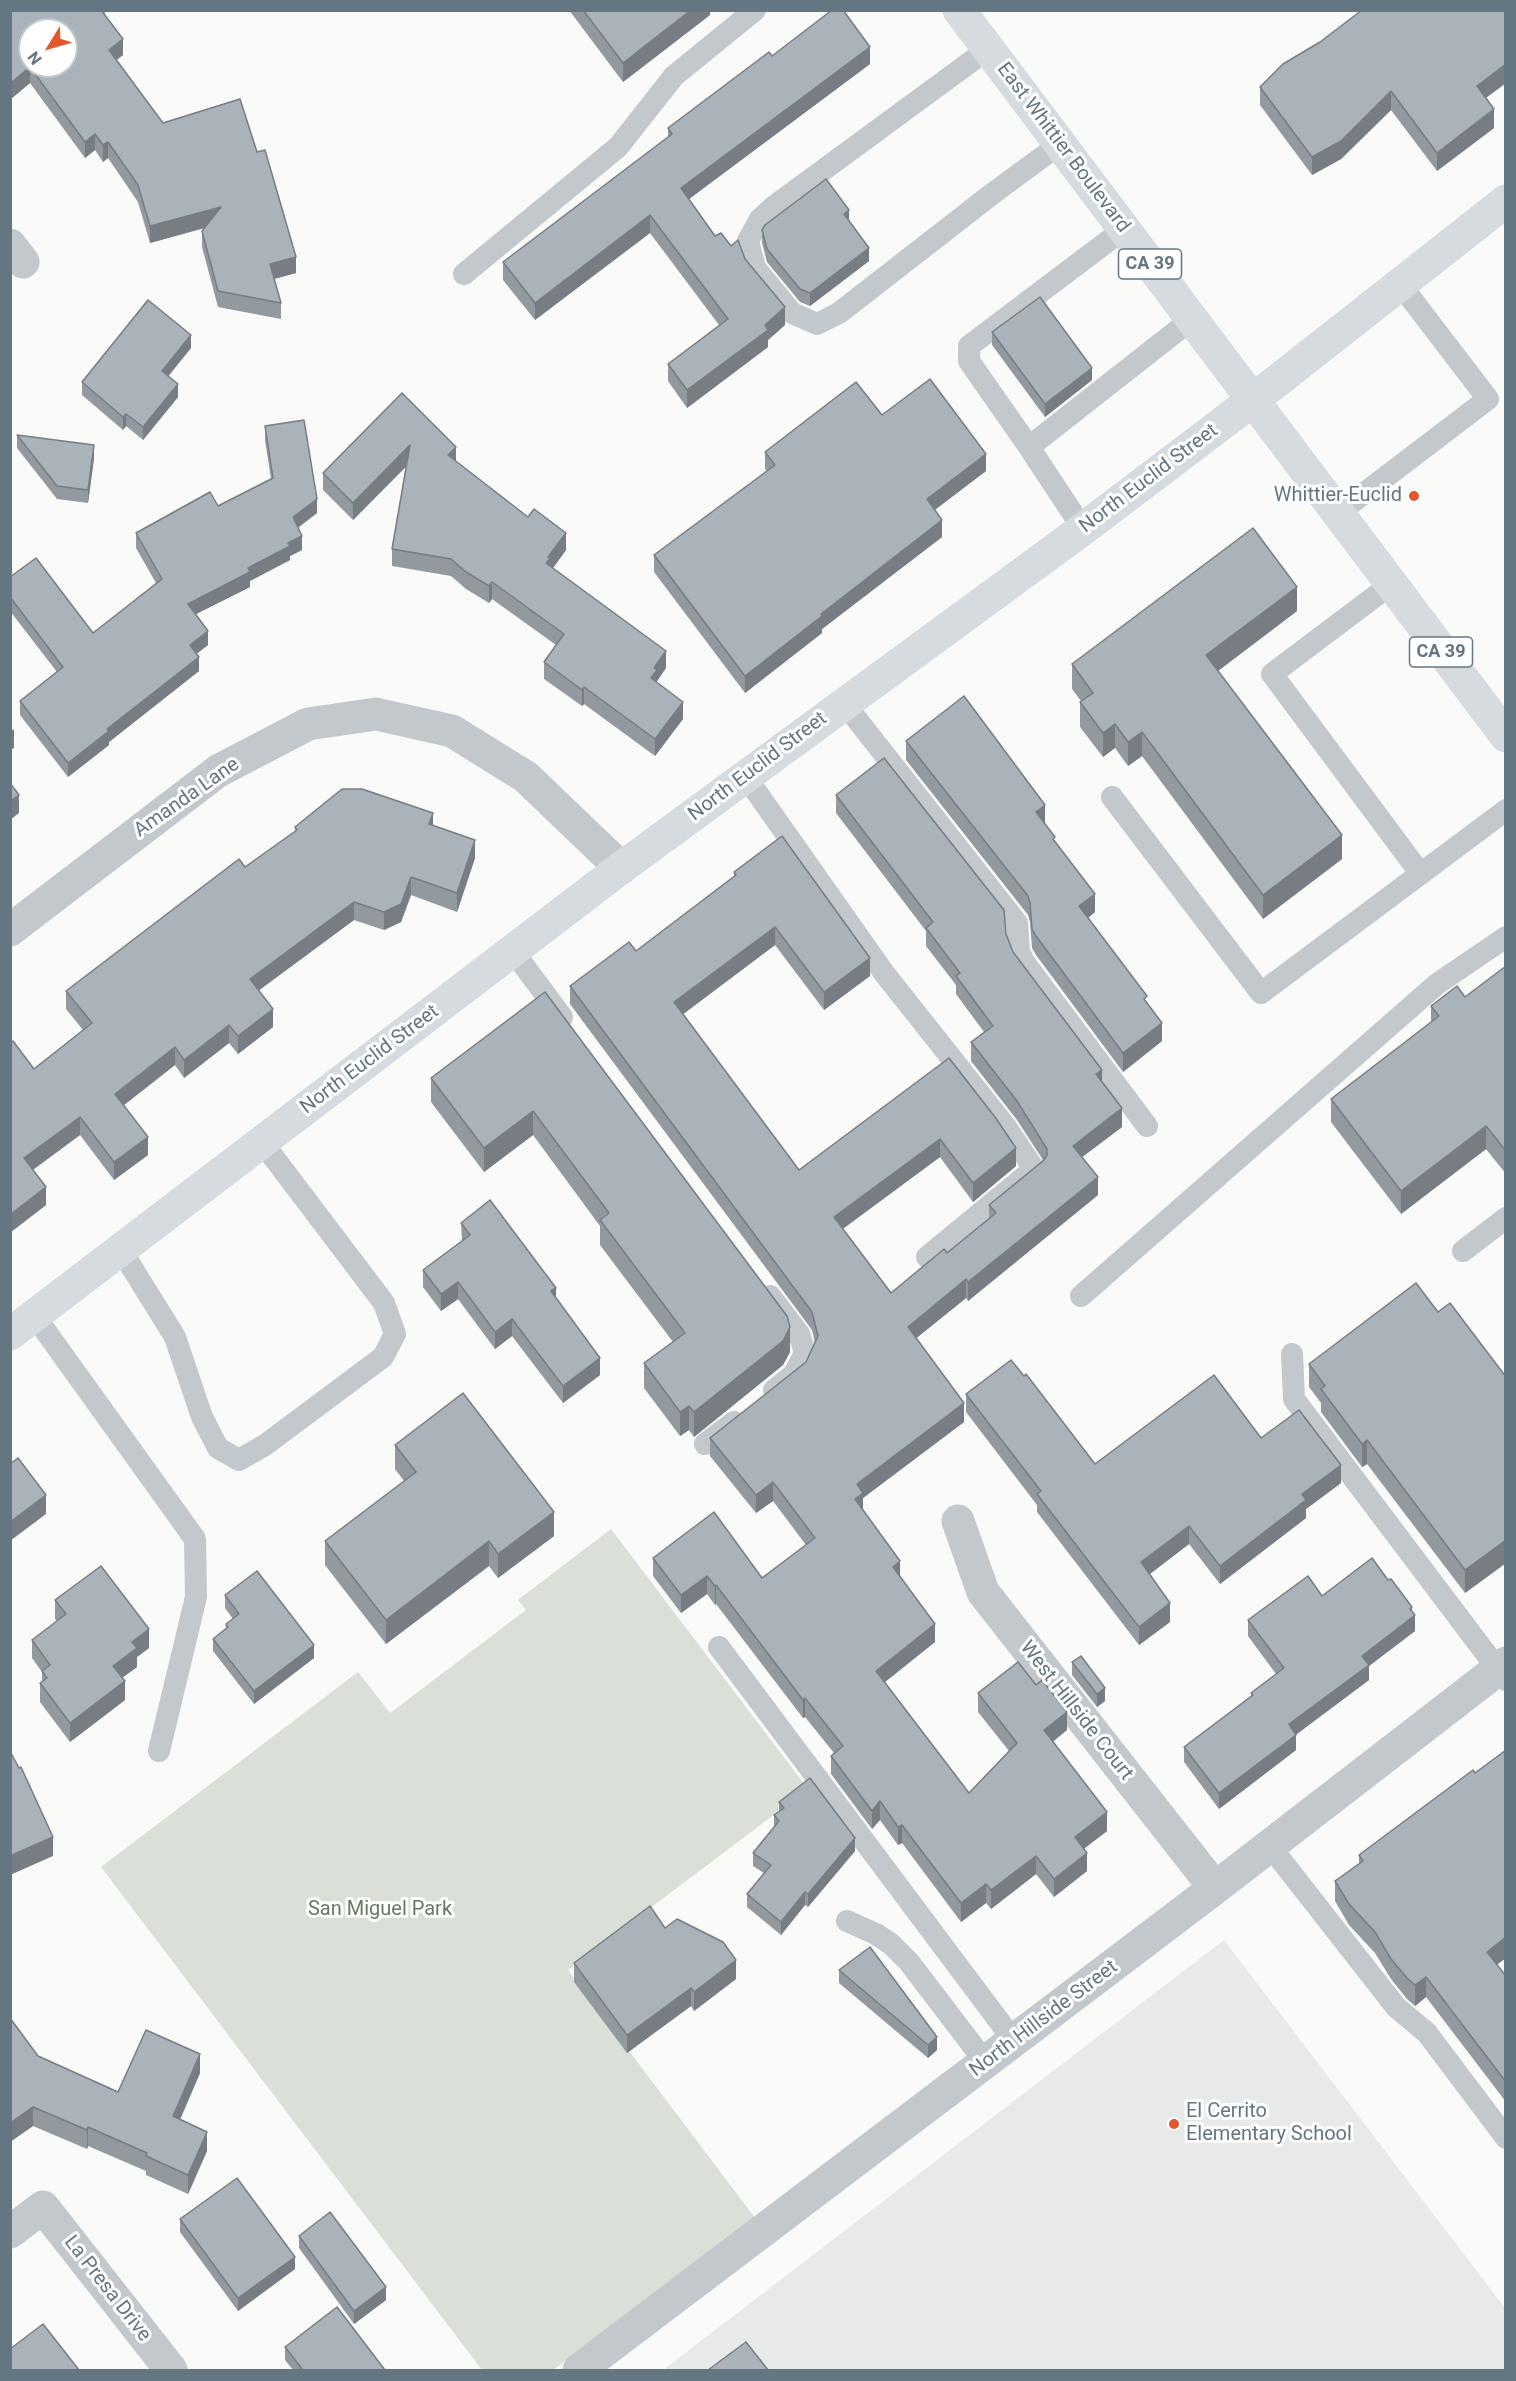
<!DOCTYPE html>
<html>
<head>
<meta charset="utf-8">
<style>
  body { margin:0 }
  #map { position:relative; width:1516px; height:2381px; overflow:hidden; background:#fafaf8; font-family:Roboto,sans-serif }
  canvas { display:block }
  .frame { position:absolute; inset:0; border:12px solid #657683; pointer-events:none }
  .north { position:absolute; left:18px; top:18px; width:60px; height:60px; box-sizing:border-box; background:#fff; border:2px solid #c1c8cd; border-radius:50%; rotate:233deg; font-size:16px; font-weight:700; line-height:24px; text-align:center; color:#657683 }
  .north::after { content:''; display:block; margin:auto; width:21px; height:27px; background:#e4572e; clip-path:polygon(50% 0,100% 100%,50% 72%,0 100%) }
</style>
</head>
<body>
<div id="map">
<canvas width="1516" height="2381"></canvas>
<div class="frame"></div>
<div class="north">N</div>
</div>
<script>
const g = document.querySelector('canvas').getContext('2d');
g.lineJoin = 'round';
function paint(path, color) { g.fillStyle = color; g.fill(path, 'evenodd'); }
const poly = rows => new Path2D(rows.map(r => 'M' + r).join(''));
function stroke(path, color, width, dash) { g.strokeStyle = color; g.lineWidth = width; g.lineCap = dash ? 'butt' : 'round'; g.setLineDash(dash || []); g.stroke(path); }
function drawText(font, color, halo, rows, align = 'center') {
  g.font = font + ' Roboto,sans-serif'; g.lineWidth = 6; g.setLineDash([]); g.textBaseline = 'middle'; g.strokeStyle = halo; g.fillStyle = color; for (const [text, x, y, turn = 0] of rows) {
    g.save(); g.translate(x, y); g.rotate((+turn || 0) * Math.PI / 180); g.textAlign = isNaN(turn) ? turn : align; if (halo) g.strokeText(text, 0, 0); g.fillText(text, 0, 0); g.restore();
  }
}
const built = poly([
  [1224,1940,1505,2308,1505,2370,663,2370]
]);
const green = poly([
  [611,1529,808,1789,568,1970,755,2218,553,2370,482,2370,101,1867,358,1672,390,1713,526,1610,518,1600]
]);
const lane = poly([
  [988,49,773,207,760,219,748,241,755,268,792,313,817,324,839,313,992,194,1060,144],
  [464,274,618,147,674,76,755,10],
  [1029,447,969,361,969,346,1124,229],
  [1337,514,1488,399,1400,284],
  [1083,529,1029,447,1192,319],
  [1390,585,1272,674,1420,873],
  [844,703,1017,923,1019,951,1024,962,1147,1126],
  [746,777,884,973,1006,1127,1034,1169,927,1257],
  [1112,797,1261,993,1506,810],
  [513,951,562,1017],
  [121,1250,175,1337,202,1417,218,1448,239,1460,265,1445,383,1357,395,1334,384,1303,262,1142],
  [1463,1251,1506,1218],
  [770,1296,799,1334,805,1353,794,1374,774,1390],
  [1081,1296,1437,984,1506,937],
  [34,1315,195,1539,196,1597,159,1751],
  [1292,1354,1294,1399,1506,1680],
  [705,1444,734,1422],
  [719,1647,1014,2041],
  [1270,1846,1396,2007,1427,2033,1506,2138],
  [847,1921,876,1934,891,1944,909,1962,986,2063]
]);
const street = poly([
  [10,245,23,262],
  [10,930,218,771,308,724,376,714,452,731,526,777,621,868],
  [958,1521,983,1592,1215,1888],
  [10,2232,43,2207,171,2370],
  [579,2370,1215,1888,1506,1663]
]);
const secondary = poly([
  [10,1334,621,868,1083,529,1253,400,1506,201]
]);
const primary = poly([
  [959,10,1506,736]
]);
const wall = poly([
  [10,10,105,10,105,16,123,55,116,60,163,123,296,273,274,279,281,303,281,319,218,307,202,247,202,231,205,228,150,243,138,202,108,158,103,162,95,150,85,158,30,83,12,98,10,97],
  [569,10,710,10,710,15,623,82],
  [1506,10,1506,83,1486,98,1494,128,1437,171,1391,110,1341,159,1312,175,1260,105,1260,87,1320,42],
  [772,56,870,64,689,199,715,236,731,246,745,259,785,325,768,340,768,347,687,408,668,381,668,364,719,325,650,233,535,320,503,280,503,262,668,137,668,128],
  [849,221,869,261,810,306,800,302,767,262,762,243,762,230],
  [992,332,1092,380,1045,417,992,345],
  [191,348,168,376,178,397,143,440,126,426,123,430,82,395,82,382],
  [402,393,456,447,456,462,528,517,534,509,566,533,566,550,553,568,666,651,666,668,657,681,657,682,683,702,683,719,655,756,584,704,582,706,544,679,544,662,556,645,492,599,489,603,466,589,451,576,392,566,392,549,407,466,353,520,323,490,323,473],
  [882,415,986,471,935,509,942,537,822,629,822,633,745,693,654,572,654,555,767,471,765,469,765,452],
  [265,426,317,513,298,528,302,550,290,556,290,560,250,581,250,587,196,614,208,645,196,654,199,671,109,742,109,745,68,777,20,715,20,701,57,672,10,611,10,577,93,633,156,583,136,548,136,533,218,506,271,479,265,440],
  [17,435,94,458,88,503,57,499,17,448],
  [1297,611,1218,671,1342,859,1263,919,1142,756,1128,766,1115,748,1103,757,1080,727,1080,702,1081,701,1072,689,1072,664],
  [906,741,1045,824,1095,912,1088,918,1147,1003,1162,1041,1123,1072,1036,955,1032,948,1030,922,1028,915,906,760],
  [836,795,1006,934,1013,952,1102,1081,1122,1127,1082,1157,1098,1195,968,1301,966,1298,916,1338,964,1422,863,1498,863,1509,935,1642,885,1682,969,1793,1009,1751,978,1712,978,1693,1067,1730,1053,1742,1107,1831,1084,1849,1087,1871,1054,1897,1036,1874,991,1909,986,1903,961,1922,902,1843,898,1845,880,1820,872,1829,831,1774,831,1756,834,1753,805,1717,803,1718,716,1604,715,1605,707,1594,681,1613,653,1576,653,1558,762,1578,806,1545,773,1501,756,1513,710,1456,710,1438,806,1362,815,1343,812,1330,570,1004,570,986,636,951,734,876,734,872,870,976,824,1010,775,945,683,1014,799,1170,949,1058,1016,1166,973,1202,940,1157,843,1229,891,1293,947,1253,989,1218,989,1205,1043,1160,1017,1120,971,1061,971,1042,984,1032,956,994,956,985,926,946,926,931,836,813],
  [433,825,475,858,457,912,411,895,401,922,384,930,354,920,259,990,273,1027,238,1054,229,1043,184,1078,175,1065,124,1105,148,1155,114,1180,80,1135,33,1170,46,1205,11,1232,10,1043,34,1069,83,1030,66,1009,66,991,245,867,295,831,295,827],
  [1506,966,1506,1174,1486,1149,1401,1214,1331,1122,1331,1099,1431,1022,1431,1006,1465,997],
  [545,992,790,1352,783,1365,694,1437,689,1430,680,1436,644,1388,644,1363,673,1342,600,1245,600,1226,533,1135,484,1172,431,1102,431,1078],
  [461,1223,556,1298,600,1375,563,1403,512,1336,495,1349,458,1299,441,1311,423,1287,423,1270,462,1241],
  [1438,1312,1506,1377,1506,1563,1465,1593,1367,1464,1362,1467,1321,1412,1321,1403,1309,1387,1309,1364],
  [1024,1376,1095,1464,1261,1438,1341,1483,1306,1509,1306,1518,1220,1584,1189,1544,1149,1574,1170,1622,1139,1645,1037,1512,1037,1505,966,1412,966,1394],
  [395,1445,554,1536,498,1578,489,1566,386,1644,325,1565,325,1541,404,1481,395,1469],
  [225,1595,314,1658,254,1704,213,1651,213,1639,226,1628,226,1624,233,1619,225,1608],
  [1322,1596,1412,1612,1415,1631,1369,1666,1369,1680,1296,1734,1296,1750,1219,1809,1184,1762,1184,1747,1251,1696,1251,1693,1276,1674,1248,1636,1248,1620],
  [55,1600,149,1648,137,1657,137,1667,122,1678,125,1700,70,1742,40,1702,40,1683,42,1682,42,1672,32,1658,32,1640,57,1621,55,1619],
  [1072,1662,1105,1701,1097,1707,1072,1675],
  [1506,1750,1506,1958,1496,1965,1506,1976,1506,2102,1426,1997,1415,2006,1407,1999,1391,1979,1375,1953,1349,1925,1335,1901,1335,1881,1359,1864,1359,1855,1475,1773],
  [779,1802,855,1851,808,1907,805,1905,781,1935,747,1907,747,1894,764,1873,753,1866,753,1853,774,1827,774,1815,779,1812],
  [665,1928,736,1979,694,2011,691,2006,627,2053,574,1982,574,1963],
  [839,1970,937,2050,928,2058,839,1983],
  [38,2056,118,2092,200,2073,180,2120,207,2151,188,2194,146,2175,146,2171,88,2146,87,2149,33,2126,10,2142],
  [180,2219,295,2269,238,2311,180,2232],
  [299,2236,386,2300,354,2324,299,2248],
  [285,2347,385,2370,293,2370,285,2360]
]);
const shadedWall = poly([
  [691,10,710,10,710,15,623,82,623,63],
  [123,39,123,55,109,66,109,50],
  [870,47,870,64,681,205,681,188],
  [1506,64,1506,83,1477,104,1477,86],
  [30,67,30,83,12,98,12,82],
  [1391,91,1391,110,1341,159,1312,175,1312,157],
  [1494,109,1494,128,1437,171,1437,153],
  [95,134,95,150,85,158,85,142],
  [108,142,108,158,103,162,103,145],
  [221,207,221,223,150,243,150,226],
  [849,210,849,223,844,214],
  [650,215,650,233,535,320,535,303],
  [869,248,869,261,810,306,810,293],
  [296,257,296,273,270,280,270,264],
  [785,307,785,325,768,340,768,347,687,408,687,390],
  [191,335,191,348,162,384,162,371],
  [1092,368,1092,380,1045,417,1045,404],
  [178,384,178,397,143,440,143,427],
  [126,414,126,426,123,430,123,417],
  [94,445,94,458,88,503,88,490],
  [410,445,410,462,353,520,353,503],
  [456,447,456,464,448,455],
  [986,454,986,471,927,516,927,499],
  [317,499,317,513,293,531,293,517],
  [942,520,942,537,822,629,822,633,745,693,745,676,821,614],
  [566,533,566,550,550,572,546,563,548,557],
  [302,536,302,550,290,556,290,560,250,581,250,587,188,618,188,604],
  [492,582,492,599,489,603,489,586],
  [1297,587,1297,611,1206,680,1206,655],
  [208,631,208,645,190,659,190,645],
  [666,651,666,668,657,681,657,687,651,678,654,668],
  [199,657,199,671,109,742,109,745,68,777,68,763,107,729],
  [584,687,584,704,582,706,582,690],
  [683,702,683,719,655,756,655,739],
  [1115,724,1115,748,1103,757,1103,733],
  [14,729,14,748,10,750,10,732],
  [1142,732,1142,756,1128,766,1128,742],
  [19,795,19,813,10,820,10,801],
  [1045,805,1045,824,1036,831,1036,812],
  [433,813,433,831,429,824],
  [1342,835,1342,859,1263,919,1263,895],
  [475,840,475,858,457,912,457,893],
  [411,877,411,895,401,922,384,930,384,912],
  [1095,894,1095,912,1079,925,1079,906],
  [354,902,354,920,250,997,250,979],
  [775,927,775,945,674,1021,674,1002],
  [870,958,870,976,824,1010,824,992],
  [273,1009,273,1027,238,1054,238,1036],
  [1162,1023,1162,1041,1123,1072,1123,1053],
  [229,1025,229,1043,184,1078,184,1060],
  [175,1047,175,1065,115,1112,115,1094],
  [1102,1070,1102,1088,1096,1074],
  [1122,1108,1122,1127,1073,1164,1073,1146],
  [533,1111,533,1135,484,1172,484,1148],
  [80,1117,80,1135,24,1176,24,1158],
  [1486,1126,1486,1149,1401,1214,1401,1191],
  [148,1137,148,1155,114,1180,114,1162],
  [940,1139,940,1157,834,1235,834,1217],
  [1016,1148,1016,1166,973,1202,973,1183],
  [1505,1151,1506,1151,1505,1175],
  [1098,1177,1098,1195,968,1301,968,1282],
  [46,1187,46,1205,11,1232,11,1214],
  [966,1279,966,1298,908,1345,908,1327],
  [458,1282,458,1299,441,1311,441,1294],
  [556,1288,556,1305,551,1291],
  [512,1319,512,1336,495,1349,495,1332],
  [790,1327,790,1352,783,1365,694,1437,694,1412],
  [600,1358,600,1375,563,1403,563,1386],
  [964,1403,964,1422,863,1498,863,1511,855,1499,857,1484],
  [689,1406,689,1430,680,1436,680,1412],
  [1367,1440,1367,1464,1362,1467,1362,1444],
  [1341,1465,1341,1483,1306,1509,1306,1518,1220,1584,1220,1566,1302,1494],
  [773,1482,773,1501,756,1513,756,1495],
  [46,1495,46,1514,10,1541,10,1522],
  [554,1512,554,1536,498,1578,498,1554],
  [1189,1526,1189,1544,1141,1581,1141,1562],
  [1506,1540,1506,1563,1465,1593,1465,1570],
  [489,1541,489,1566,386,1644,386,1620],
  [900,1561,900,1579,893,1567],
  [707,1576,707,1594,681,1613,681,1595],
  [716,1585,716,1604,715,1605,715,1586],
  [1170,1603,1170,1622,1139,1645,1139,1627],
  [1412,1607,1412,1617,1415,1615,1415,1631,1369,1666,1369,1680,1289,1740,1289,1724,1362,1656],
  [935,1624,935,1642,876,1689,876,1671],
  [149,1629,149,1648,137,1657,137,1667,113,1684,113,1666,132,1642],
  [314,1645,314,1658,254,1704,254,1691],
  [125,1681,125,1700,70,1742,70,1723],
  [1105,1688,1105,1701,1097,1707,1097,1694],
  [805,1698,805,1717,803,1718,803,1700],
  [1067,1712,1067,1730,1044,1748,1044,1730],
  [1296,1735,1296,1750,1219,1809,1219,1793],
  [880,1801,880,1820,872,1829,872,1811],
  [1107,1812,1107,1831,1075,1855,1075,1837],
  [902,1825,902,1843,898,1845,898,1827],
  [53,1837,53,1856,10,1875,10,1856],
  [855,1838,855,1851,808,1907,808,1894],
  [1087,1853,1087,1871,1054,1897,1054,1879],
  [1036,1856,1036,1874,991,1909,991,1890],
  [986,1884,986,1903,961,1922,961,1903],
  [805,1892,805,1905,781,1935,781,1922],
  [1506,1937,1506,1958,1487,1972,1487,1952],
  [736,1960,736,1979,694,2011,694,1992],
  [1426,1977,1426,1997,1415,2006,1415,1985],
  [691,1988,691,2006,627,2053,627,2035],
  [937,2037,937,2050,928,2058,928,2045],
  [200,2054,200,2073,173,2135,173,2116],
  [33,2107,33,2126,10,2142,10,2123],
  [88,2127,88,2146,87,2149,87,2130],
  [207,2132,207,2151,188,2194,188,2175],
  [295,2257,295,2269,238,2311,238,2298],
  [386,2287,386,2300,354,2324,354,2311]
]);
const building = poly([
  [10,10,101,10,123,39,109,50,163,123,240,99,257,152,265,150,296,257,270,264,281,303,218,291,202,231,221,207,150,226,138,185,108,142,103,145,95,134,85,142,30,67,12,82,10,80,10,10],
  [30,30,66,30,66,66,30,66,30,30],
  [583,10,691,10,623,63,583,10],
  [832,10,843,10,870,47,681,188,715,236,721,233,731,246,738,240,745,259,785,307,765,325,768,330,687,390,668,364,728,319,650,215,535,303,503,262,672,134,668,128,769,52,772,56,832,10],
  [1362,10,1506,10,1506,64,1477,86,1494,109,1437,153,1391,91,1341,141,1312,157,1260,87,1283,64,1320,42,1362,10],
  [826,179,849,210,844,214,869,248,810,293,800,289,767,249,762,230,765,225,826,179],
  [1040,297,1092,368,1045,404,992,332,1040,297],
  [148,300,191,335,162,371,178,384,143,427,126,414,123,417,82,382,148,300],
  [930,379,986,454,927,499,942,520,821,614,822,616,745,676,654,555,775,465,765,452,856,382,882,415,930,379],
  [402,393,456,447,448,455,528,517,534,509,566,533,548,557,550,559,546,563,666,651,654,668,657,670,651,678,683,702,655,739,584,687,582,690,544,662,564,634,492,582,489,586,466,572,451,559,392,549,410,445,353,503,323,473,402,393],
  [304,420,317,499,293,517,302,536,288,543,290,546,248,568,250,572,188,604,208,631,190,645,199,657,107,729,109,731,68,763,20,701,63,667,10,597,10,577,36,558,93,633,162,579,136,533,210,492,218,506,273,478,265,426,304,420],
  [17,435,94,445,88,490,57,486,17,435],
  [1253,528,1297,587,1206,655,1342,835,1263,895,1142,732,1128,742,1115,724,1103,733,1080,702,1093,693,1072,664,1253,528],
  [964,696,1045,805,1036,812,1055,837,1053,839,1095,894,1079,906,1147,996,1144,999,1162,1023,1123,1053,1036,936,1032,929,1030,903,1028,896,906,741,964,696],
  [884,758,1004,910,1006,934,1013,952,1102,1070,1096,1074,1122,1108,1073,1146,1098,1177,968,1282,966,1279,908,1327,964,1403,857,1484,863,1493,855,1499,900,1561,893,1567,935,1624,876,1671,969,1793,1017,1743,978,1693,1018,1662,1036,1685,1042,1680,1067,1712,1044,1730,1107,1812,1075,1837,1087,1853,1054,1879,1036,1856,991,1890,986,1884,961,1903,902,1825,898,1827,880,1801,872,1811,831,1756,843,1746,805,1698,803,1700,716,1585,715,1586,707,1576,681,1595,653,1558,714,1512,762,1578,815,1538,773,1482,756,1495,710,1438,806,1362,818,1336,812,1312,570,986,629,942,636,951,736,875,734,872,782,836,870,958,824,992,775,927,674,1002,799,1170,949,1058,995,1117,1016,1148,973,1183,940,1139,834,1217,891,1293,944,1249,947,1253,996,1213,989,1205,1043,1161,1047,1155,1047,1149,1017,1101,971,1042,993,1026,956,976,960,973,926,928,933,922,836,795,884,758],
  [10,783,19,795,10,801,10,783],
  [342,789,362,789,433,813,429,824,475,840,457,893,411,877,401,904,384,912,354,902,250,979,273,1009,238,1036,229,1025,184,1060,175,1047,115,1094,148,1137,114,1162,80,1117,24,1158,46,1187,11,1214,10,1043,13,1041,34,1069,92,1023,66,991,239,859,245,867,297,830,295,827,342,789],
  [1506,966,1506,1151,1486,1126,1401,1191,1331,1099,1439,1016,1431,1006,1457,986,1465,997,1506,966],
  [545,992,787,1316,790,1327,783,1341,694,1412,689,1406,680,1412,644,1363,685,1333,600,1220,609,1213,533,1111,484,1148,431,1078,545,992],
  [490,1200,556,1288,551,1291,600,1358,563,1386,512,1319,495,1332,458,1282,441,1294,423,1270,470,1235,461,1223,490,1200],
  [1416,1283,1438,1312,1450,1303,1506,1377,1506,1540,1465,1570,1367,1440,1362,1444,1321,1389,1325,1386,1309,1364,1416,1283],
  [1011,1360,1024,1376,1026,1374,1095,1464,1214,1375,1261,1438,1299,1410,1341,1465,1302,1494,1306,1500,1220,1566,1189,1526,1141,1562,1170,1603,1139,1627,1037,1494,1041,1491,966,1394,1011,1360],
  [463,1393,554,1512,498,1554,489,1541,386,1620,325,1541,416,1472,395,1445,463,1393],
  [18,1458,46,1495,10,1522,10,1464,18,1458],
  [1372,1558,1388,1580,1391,1579,1412,1607,1410,1609,1415,1615,1362,1656,1369,1665,1289,1724,1296,1735,1219,1793,1184,1747,1253,1695,1251,1693,1284,1668,1248,1620,1308,1576,1322,1596,1372,1558],
  [101,1566,149,1629,132,1642,137,1648,113,1666,125,1681,70,1723,40,1683,47,1678,42,1671,50,1665,32,1640,66,1614,55,1600,101,1566],
  [257,1571,314,1645,254,1691,213,1639,228,1627,226,1624,239,1614,225,1595,257,1571],
  [1081,1656,1105,1688,1097,1694,1072,1662,1081,1656],
  [1506,1750,1506,1937,1487,1952,1506,1976,1506,2082,1426,1977,1415,1985,1407,1978,1391,1959,1375,1932,1349,1904,1335,1881,1363,1861,1359,1855,1473,1770,1475,1773,1506,1750],
  [10,1751,19,1768,21,1767,53,1837,10,1856,10,1751],
  [810,1778,855,1838,808,1894,805,1892,781,1922,747,1894,771,1865,753,1853,779,1821,774,1815,784,1808,779,1802,810,1778],
  [650,1906,665,1928,677,1919,723,1942,736,1960,694,1992,691,1988,627,2035,574,1963,650,1906],
  [870,1947,937,2037,928,2045,839,1970,870,1947],
  [10,2018,38,2056,118,2092,146,2030,200,2054,173,2116,207,2132,188,2175,146,2156,147,2153,88,2127,87,2130,33,2107,10,2123,10,2018],
  [237,2178,295,2257,238,2298,180,2219,237,2178],
  [330,2212,386,2287,354,2311,299,2236,330,2212],
  [337,2307,385,2370,303,2370,285,2347,337,2307],
  [43,2324,79,2370,10,2370,10,2349,43,2324],
  [746,2342,768,2370,708,2370,746,2342]
]);
const markers = [
  [1414,496,6,"#e4572e"],
  [1174,2124,6,"#e4572e"]
];
const shields = [
  [1150,264,63],
  [1441,652,63]
];
const shieldNames = [
  ["CA 39",1150,264],
  ["CA 39",1441,652]
];
const streetNames = [
  ["East Whittier Boulevard",1063,148,53],
  ["North Euclid Street",1149,479,-37],
  ["North Euclid Street",758,767,-37],
  ["Amanda Lane",187,798,-35],
  ["North Euclid Street",370,1060,-37],
  ["West Hillside Court",1076,1711,52],
  ["North Hillside Street",1044,2019,-37],
  ["La Presa Drive",107,2289,52]
];
const poiNames = [
  ["Whittier-Euclid",1402,496],
  ["El Cerrito",1186,2112,"left"],
  ["Elementary School",1186,2135,"left"]
];
const parkNames = [
  ["San Miguel Park",380,1910]
];
paint(built, '#e8e9e9');
paint(green, '#dadfd7');
stroke(lane, '#c3c8cc', 22);
stroke(street, '#c3c8cc', 33);
stroke(secondary, '#d6dbdf', 33);
stroke(primary, '#d6dbdf', 33);
paint(wall, '#929a9f');
paint(shadedWall, '#777d82');
paint(building, '#aab3b9');
stroke(building, '#777d82', 1.5);
for (const [x, y, r, color] of markers) { const dot = new Path2D(); dot.arc(x, y, r, 0, 2 * Math.PI); g.fillStyle = color; g.fill(dot); stroke(dot, '#fff', 2); }
for (const [x, y, w] of shields) { const box = new Path2D(); box.roundRect(x - w / 2, y - 15, w, 30, 4.5); g.fillStyle = '#fff'; g.fill(box); stroke(box, '#657683', 1.5); }
drawText('bold 18px', '#657683', null, shieldNames);
drawText('20px', '#657683', '#fff', streetNames);
drawText('20px', '#657683', '#fff', poiNames, 'right');
drawText('20px', '#687a64', '#fff', parkNames);
</script>
</body>
</html>
